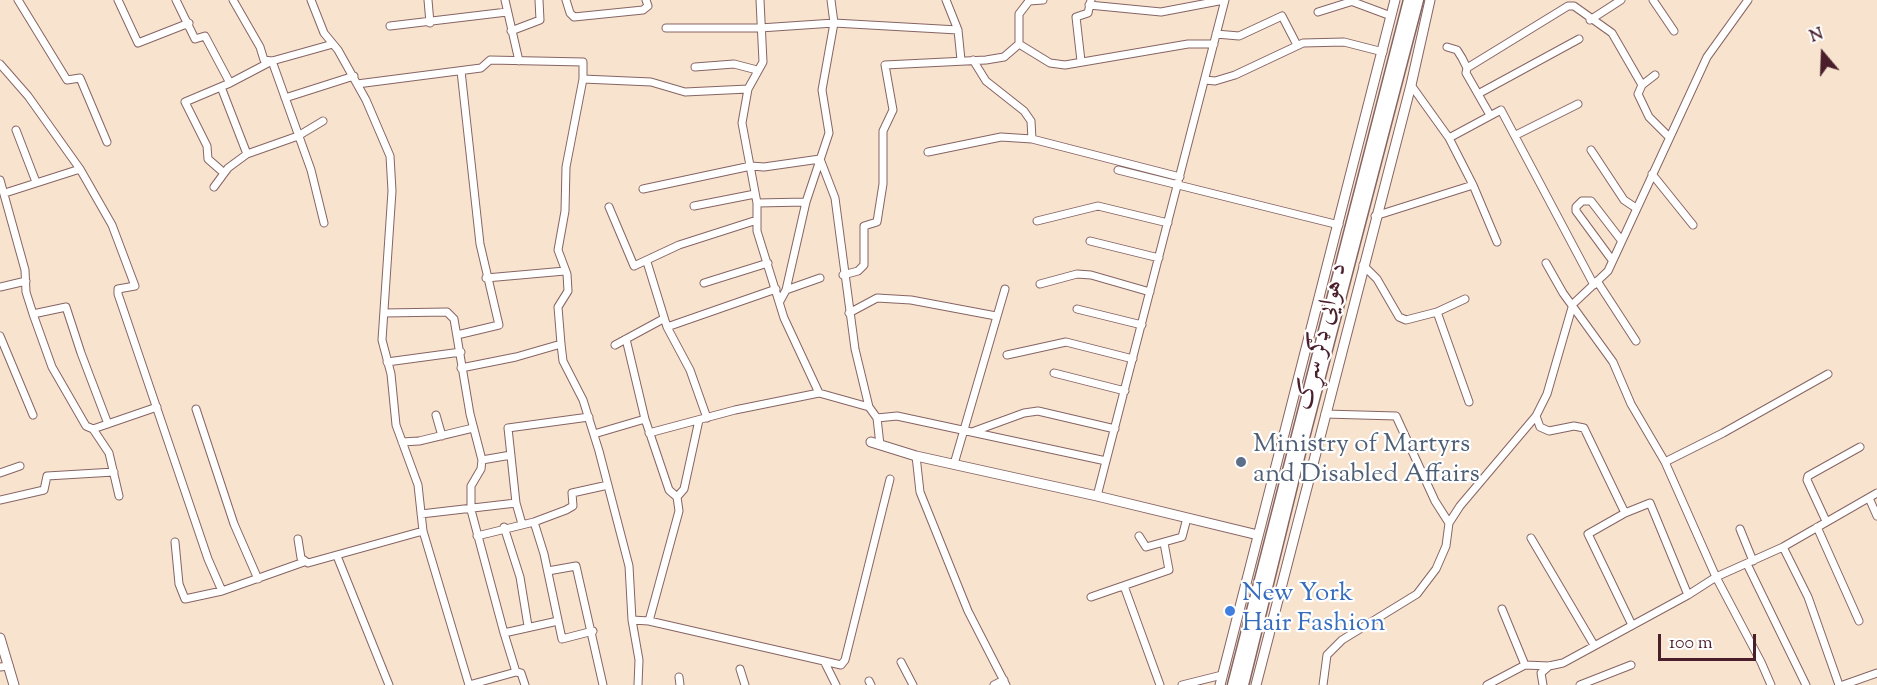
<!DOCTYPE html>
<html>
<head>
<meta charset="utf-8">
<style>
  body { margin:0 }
  #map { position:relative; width:1877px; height:685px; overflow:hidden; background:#f7e3ce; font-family:"Sorts Mill Goudy",serif }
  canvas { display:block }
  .north { position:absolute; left:1793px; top:24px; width:60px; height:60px; -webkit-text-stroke:4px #fff; paint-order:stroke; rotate:341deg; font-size:16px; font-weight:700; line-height:24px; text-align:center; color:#4a1f2b }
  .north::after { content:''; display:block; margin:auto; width:21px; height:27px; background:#4a1f2b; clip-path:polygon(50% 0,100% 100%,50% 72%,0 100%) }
  .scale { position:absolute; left:1658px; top:634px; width:98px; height:27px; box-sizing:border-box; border:3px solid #4a1f2b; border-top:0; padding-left:8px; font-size:18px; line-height:21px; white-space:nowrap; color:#4a1f2b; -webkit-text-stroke:4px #fff; paint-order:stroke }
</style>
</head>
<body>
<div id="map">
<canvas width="1877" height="685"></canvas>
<div class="north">N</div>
<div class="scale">100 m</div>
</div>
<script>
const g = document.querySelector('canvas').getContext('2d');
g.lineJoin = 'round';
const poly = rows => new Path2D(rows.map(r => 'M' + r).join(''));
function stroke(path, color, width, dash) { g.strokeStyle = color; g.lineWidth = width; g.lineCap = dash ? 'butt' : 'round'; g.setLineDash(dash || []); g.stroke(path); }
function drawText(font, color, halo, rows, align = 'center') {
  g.font = font + ' "Sorts Mill Goudy",Amiri,serif'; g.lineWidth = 4.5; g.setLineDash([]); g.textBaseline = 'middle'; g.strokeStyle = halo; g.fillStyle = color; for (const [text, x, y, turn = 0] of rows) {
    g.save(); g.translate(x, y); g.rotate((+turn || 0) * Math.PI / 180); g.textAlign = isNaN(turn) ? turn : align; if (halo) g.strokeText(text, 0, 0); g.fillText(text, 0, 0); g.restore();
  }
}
const street = poly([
  [18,0,67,80,80,78,107,142],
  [118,0,138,43,189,23],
  [176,0,195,39,205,36,230,83,185,102,207,146,208,159,224,173],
  [233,0,260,47,264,60,272,61,333,44],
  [311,0,324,33,338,50,366,100,390,156,392,191,382,340,391,374,396,425,418,485,423,531,469,685],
  [428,0,430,23],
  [505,0,519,61],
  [566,0,570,13,574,17,643,10,648,6,646,0],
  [760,0,763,62,748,89,742,123,757,203,757,231,784,318,819,393],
  [946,0,958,30,961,60],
  [1348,0,1391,16],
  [1653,0,1674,31],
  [1089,5,1161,12,1224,0],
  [1318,12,1350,2],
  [1590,20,1621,0],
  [390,26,507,12],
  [666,28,760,28,834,23,958,30],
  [511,31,540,20,539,0],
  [1216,34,1239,36,1282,16,1297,45],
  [1019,44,1050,63,1065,65,1188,44,1214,44],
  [1019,44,1019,14,1029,1,1043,0],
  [1447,47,1457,50,1462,58,1467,68,1466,73,1490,115],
  [973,60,986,81,1024,111,1031,121,1032,139],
  [1081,61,1076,17,1088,13,1091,0],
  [0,64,28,96,80,169,112,225,135,286,118,289,118,294,208,559,222,591],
  [695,67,734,64,757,70],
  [1467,68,1568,6,1574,6,1612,33,1642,85],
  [1655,75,1642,85,1638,94,1649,117,1669,137],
  [583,79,651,82,685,92,748,89],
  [1205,80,1215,81,1235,75,1303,43,1344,42,1383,52],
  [230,83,272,61,311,170,324,223],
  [357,84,481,68,490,60,583,62,583,79,566,167,565,211,558,250,567,274,568,291,558,307,561,344,563,361,583,400,599,451,629,566,632,620,639,660,638,685],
  [1411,85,1449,138,1473,185,1497,242],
  [221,87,247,154,298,136,323,121],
  [1478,94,1579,39],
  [285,98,354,76],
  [16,130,36,182],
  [1516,135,1578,104],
  [1449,138,1501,110,1594,285],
  [1591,150,1624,200,1636,208],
  [928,152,1001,137,1032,139,1180,177],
  [1118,170,1339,225],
  [1652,174,1693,225],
  [0,180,25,270,26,292,33,314,52,367,86,426,93,429,157,407],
  [214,187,228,168,247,154],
  [643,189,751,166,764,167,820,159,835,198,855,349,869,407],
  [5,193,80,169],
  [757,203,806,202],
  [694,206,755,194],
  [609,207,634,266,679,245,757,220],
  [1375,216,1473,185],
  [1037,221,1098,206,1168,223],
  [1090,241,1159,258],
  [1612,260,1576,211,1576,207,1582,201,1591,201,1621,240],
  [647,262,667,327,690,370,707,418],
  [1546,263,1563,293,1613,362,1631,404,1665,462,1716,577,1761,662,1771,685],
  [1363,265,1377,279,1399,317,1406,320,1437,312,1465,299],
  [843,275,858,271,864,265,864,226,877,222,883,184,883,131,893,110,885,65,986,60,1004,57,1019,44],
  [486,278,565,271],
  [1597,281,1636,341],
  [704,283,768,263],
  [1040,284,1077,274,1091,275,1150,292],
  [0,287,26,281],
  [786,290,820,278],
  [780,301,786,290,806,202,829,133,822,90,834,23,831,0],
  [1077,309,1142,325],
  [1437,312,1469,402],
  [384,313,447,312,454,319,470,414,482,460,481,469,471,486,471,510,504,633,516,672,521,673,525,685],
  [849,313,877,298,911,300,996,316],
  [33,314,66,307,81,353,108,424],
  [667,327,776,289],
  [457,335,499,325,480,244,461,71],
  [0,336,33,415],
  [626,339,645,419],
  [615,345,663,319],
  [1007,355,1066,342,1133,359],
  [387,362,461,352],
  [461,368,516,357,561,344],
  [1054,373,1125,391],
  [196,409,234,524,258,579],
  [1325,414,1396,416,1435,501,1449,523],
  [436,415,442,436],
  [1536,416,1540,427,1549,431,1574,426,1584,428,1625,513],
  [877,418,897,416,1106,461],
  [93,429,109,453,119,496],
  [972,432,1024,413,1038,411,1115,429],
  [649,433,735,410,819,393,869,407,877,418,880,445],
  [594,434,645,419,669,490,677,497,684,489,699,420],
  [402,442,419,441,473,428],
  [916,456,920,492,968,611,1006,685],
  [482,460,511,455],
  [1665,462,1723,433,1828,374],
  [954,464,1005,289],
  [0,473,20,466],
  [1097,496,1225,0],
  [1869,498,1877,516],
  [0,500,44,490,47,476,114,472],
  [516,503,508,428,589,417],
  [421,514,516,503,522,524],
  [1826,521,1807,480,1808,476,1860,447],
  [534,522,544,554,562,639,593,631],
  [504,527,520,577,528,626],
  [1817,527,1859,621],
  [1740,529,1753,561],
  [477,536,534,522,566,510,573,506,572,493,608,485],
  [1139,536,1146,547,1182,537,1187,518],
  [1531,538,1594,645],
  [298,539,301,558,308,563,423,531],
  [175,542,179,584,185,599,222,591,304,562],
  [1783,547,1808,597,1839,685],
  [337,556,389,685],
  [1747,564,1806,685],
  [548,571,576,566,603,685],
  [1124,586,1160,685],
  [1091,597,1169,570,1164,543],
  [1502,609,1525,665],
  [632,620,649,621,824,661,836,685],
  [649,621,679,511,677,497],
  [1632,625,1588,534,1625,513,1650,503,1688,595],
  [504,633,558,621],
  [824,661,841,665,845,660,890,479],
  [901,662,913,685],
  [0,667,9,666],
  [740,669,745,685],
  [679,677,680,685],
  [869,681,871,685],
  [469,685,516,672],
  [994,685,1004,680],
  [1182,685,1222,675],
  [1323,685,1327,655,1342,640,1417,594,1436,569,1446,546,1449,523,1460,506,1536,416,1547,394,1573,304,1608,271,1707,57,1748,0],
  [1487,685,1525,665,1549,666,1563,663,1688,595,1716,577,1783,547,1877,493],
  [1543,685,1541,673,1549,666],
  [1580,685,1631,665],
  [1843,685,1877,673]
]);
const secondary = poly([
  [871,442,916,456,1097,496,1258,535],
  [0,638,14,685],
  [1220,685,1395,0],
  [1256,685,1411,85,1430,0]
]);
const primary = poly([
  [1233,685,1409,0],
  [1243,685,1301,449,1418,0]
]);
const markers = [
  [1241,462,6,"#5c6f8a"],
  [1230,611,6,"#3f7fe0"]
];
const streetNames = [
  ["د هوایی ډګر سړک",1323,337,-76]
];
const serviceNames = [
  ["Ministry of Martyrs",1253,447],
  ["and Disabled Affairs",1253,477]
];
const shopNames = [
  ["New York",1242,596],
  ["Hair Fashion",1242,626]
];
stroke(street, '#876464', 9);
stroke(secondary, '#876464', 11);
stroke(primary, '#876464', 13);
stroke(street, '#fff', 7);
stroke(secondary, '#fff', 9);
stroke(primary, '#fff', 10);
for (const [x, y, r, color] of markers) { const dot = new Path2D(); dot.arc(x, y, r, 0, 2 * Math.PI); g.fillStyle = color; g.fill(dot); stroke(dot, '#fff', 2); }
drawText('26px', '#4a1f2b', '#fff', streetNames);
drawText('26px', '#4e5e75', '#fff', serviceNames, 'left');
drawText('26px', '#366cbe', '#fff', shopNames, 'left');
</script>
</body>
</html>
